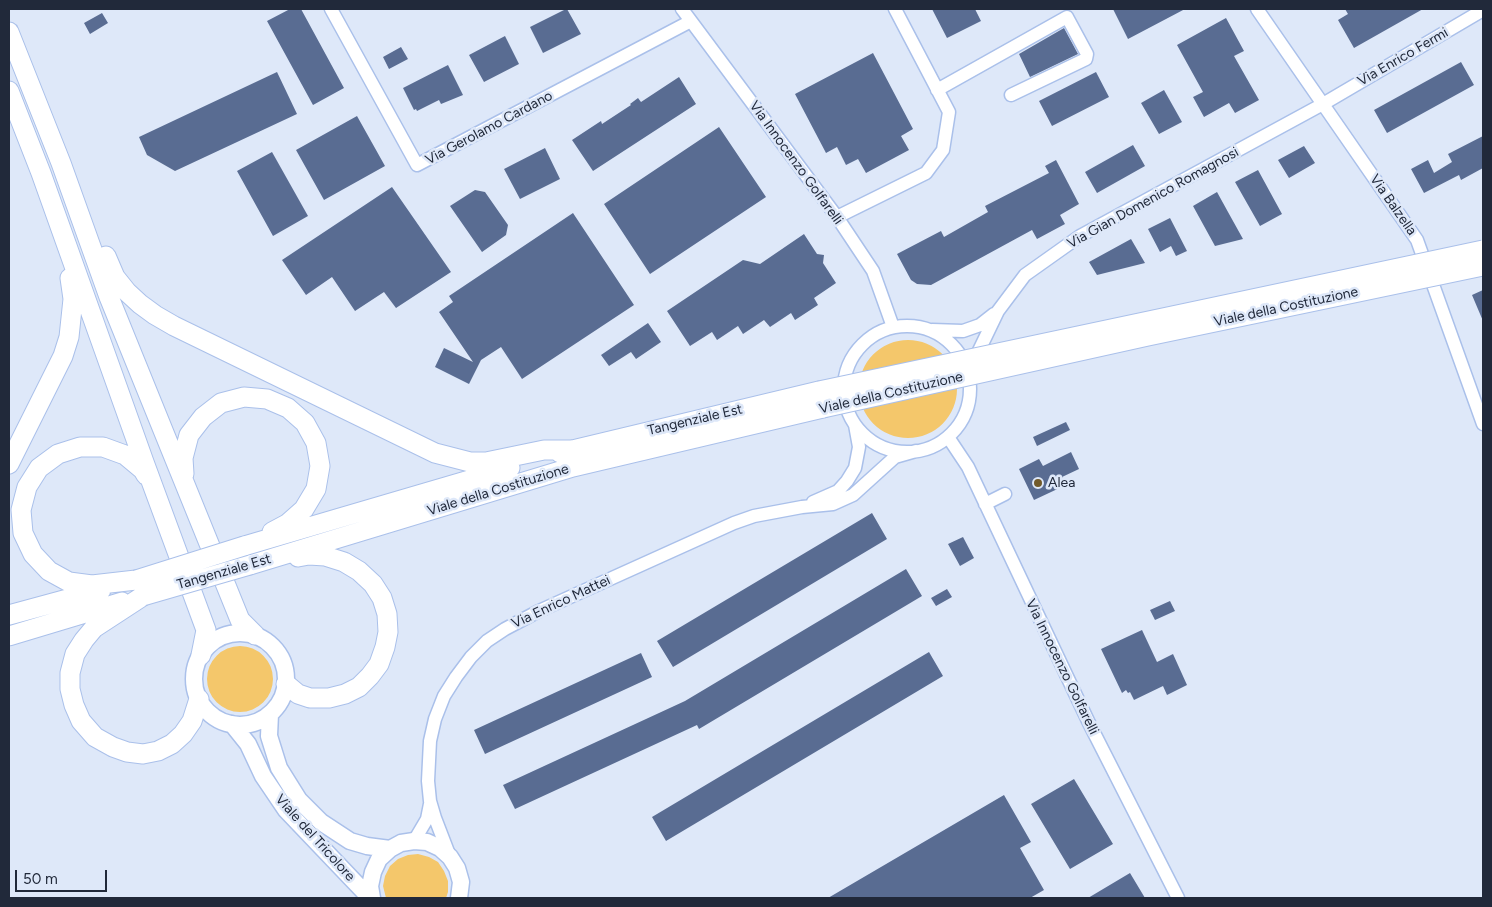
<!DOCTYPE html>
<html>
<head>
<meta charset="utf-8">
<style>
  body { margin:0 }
  #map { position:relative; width:1492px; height:907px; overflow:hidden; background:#dee8f9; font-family:Figtree,sans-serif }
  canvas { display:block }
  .frame { position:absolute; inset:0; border:10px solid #21293a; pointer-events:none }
  .scale { position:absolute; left:15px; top:870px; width:92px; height:22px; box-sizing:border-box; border:2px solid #21293a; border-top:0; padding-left:6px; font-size:15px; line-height:18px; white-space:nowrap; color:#21293a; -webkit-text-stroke:4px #dee8f9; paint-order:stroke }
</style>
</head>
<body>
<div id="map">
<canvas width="1492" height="907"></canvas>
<div class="frame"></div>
<div class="scale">50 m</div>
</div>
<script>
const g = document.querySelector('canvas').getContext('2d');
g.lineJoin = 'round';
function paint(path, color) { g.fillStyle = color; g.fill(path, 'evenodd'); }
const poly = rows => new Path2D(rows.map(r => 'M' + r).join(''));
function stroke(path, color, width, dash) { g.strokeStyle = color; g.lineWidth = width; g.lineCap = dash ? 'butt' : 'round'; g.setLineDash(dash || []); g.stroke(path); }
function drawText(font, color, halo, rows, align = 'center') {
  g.font = font + ' Figtree,sans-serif'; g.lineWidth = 5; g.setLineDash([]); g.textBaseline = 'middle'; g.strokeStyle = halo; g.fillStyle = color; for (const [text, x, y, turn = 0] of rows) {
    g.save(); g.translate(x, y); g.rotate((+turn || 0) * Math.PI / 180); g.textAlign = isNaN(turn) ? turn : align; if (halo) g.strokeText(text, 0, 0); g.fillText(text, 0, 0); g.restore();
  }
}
const green = poly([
  '859 389a49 49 0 1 1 98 0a49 49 0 1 1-98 0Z',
  '207 679a33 33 0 1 1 66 0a33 33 0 1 1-66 0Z',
  [418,854,429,857,438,862,444,871,448,881,448,892,446,898,386,898,383,886,385,876,390,866,398,859,408,855]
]);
const building = poly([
  [290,9,301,9,344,88,313,105,267,21],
  [566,9,567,9,581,34,543,53,530,27],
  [932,9,975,9,981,21,947,38],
  [1113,9,1185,9,1128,39],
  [1345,9,1423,9,1354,48,1338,20,1348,14],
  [102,13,108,23,90,34,84,23],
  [1226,18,1244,51,1234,56,1259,100,1235,113,1229,103,1204,117,1193,97,1203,92,1177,45],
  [1064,28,1078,54,1030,77,1019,54],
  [505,36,519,64,484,82,469,55],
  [401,47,408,59,389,69,383,57],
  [873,53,913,129,901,136,909,150,866,173,858,159,846,165,837,147,826,153,795,94],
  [1461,62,1474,85,1387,133,1374,110],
  [448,65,463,95,441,104,439,100,417,111,416,109,414,110,403,88],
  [277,72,297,114,175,171,147,155,139,137],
  [1096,72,1109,97,1052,126,1039,101],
  [679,77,696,104,593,171,572,140,601,121,602,124,631,105,630,104,638,98,641,102],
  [1164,90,1182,122,1159,134,1141,103],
  [357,116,385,166,324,200,296,150],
  [719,127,766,197,650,274,604,204],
  [1483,136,1483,168,1461,180,1459,175,1424,193,1411,169,1428,160,1434,173,1452,162,1448,154],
  [1133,145,1145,166,1097,193,1085,172],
  [1304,146,1315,163,1289,178,1278,160],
  [545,148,560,179,520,199,504,169],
  [272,152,308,216,273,236,237,171],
  [1056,160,1079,204,1060,215,1065,224,1037,239,1032,230,931,285,917,284,911,280,897,254,941,231,944,237,988,212,985,206,1049,173,1045,166],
  [1258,170,1282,214,1260,226,1235,182],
  [392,187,451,272,396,308,384,292,355,311,332,277,306,295,282,260],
  [475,190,485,192,508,225,506,235,482,252,450,206],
  [1217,192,1228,212,1243,239,1215,246,1193,206],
  [573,213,634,305,522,379,501,347,481,360,469,384,435,367,444,348,473,362,439,312,453,302,449,296],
  [1170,218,1187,251,1176,256,1171,246,1160,252,1148,229],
  [804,234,817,254,824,255,823,263,836,283,814,298,818,305,795,320,791,313,770,327,764,320,743,334,738,326,717,340,712,332,690,346,667,311,743,260,760,264],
  [1131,239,1145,263,1097,275,1089,262],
  [1483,290,1483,321,1472,295],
  [648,323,661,342,636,359,631,352,609,366,601,355],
  [1066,422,1070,430,1037,446,1033,437],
  [1071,452,1079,469,1062,477,1066,485,1034,500,1019,469,1039,459,1043,466],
  [872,513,887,539,673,667,657,641],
  [963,537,974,558,960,566,948,544],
  [906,569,922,596,699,729,697,725,515,809,503,785,685,701],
  [947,589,952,597,936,606,931,598],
  [1170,601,1175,611,1155,620,1150,610],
  [1142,630,1157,662,1173,654,1187,685,1167,695,1163,686,1134,700,1130,692,1128,693,1126,690,1122,693,1101,649],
  [929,652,943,676,666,841,652,817],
  [641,653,652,677,485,754,474,730],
  [1074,779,1113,844,1070,869,1031,804],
  [1004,795,1031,842,1020,848,1044,890,1030,898,828,898],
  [1130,873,1145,898,1088,898]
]);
const minor = poly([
  [331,9,417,165,691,21],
  [682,9,837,217,873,271,893,327],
  [1257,9,1417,240,1483,424],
  [937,90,1067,17,1087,54,1086,59,1011,95],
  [837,217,926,173,943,150,949,112,895,9],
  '844 389a63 63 0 1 1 126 0a63 63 0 1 1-126 0Z',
  [932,330,963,331,980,325,994,314],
  [973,363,998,311,1025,275,1080,236,1323,104,1483,10],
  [948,437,968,467,1089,723,1178,898],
  [813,502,838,491,847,481,855,468,859,447,855,425],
  [985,504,1005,494],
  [414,841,427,819,430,804],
  [450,857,435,818,430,801,428,781,430,741,435,719,444,696,456,677,471,657,487,641,505,629,539,611,734,523,754,516,802,507,833,504,853,495,895,457,916,451]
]);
const major = poly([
  '194 679a46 46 0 1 1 92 0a46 46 0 1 1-92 0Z',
  [270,714,269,736,279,768,299,800,321,822,350,841,367,846,390,849],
  [232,724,248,744,263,776,286,810,370,898],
  [372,898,370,886,373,872,379,859,390,849,401,843,414,841,427,842,440,848,450,857,457,868,461,882,459,898]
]);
const highway = poly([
  [9,32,61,163,109,297,240,620,255,635],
  [9,91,41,173,144,462,206,630,201,655],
  [106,256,115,277,127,292,140,304,155,315,174,326,435,453,470,462,486,462,544,450,571,450],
  [560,453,819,391],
  [9,464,63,356,69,337,73,299,70,278],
  [184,474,183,458,189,435,203,417,221,403,244,397,267,399,288,408,305,423,316,443,320,466,316,489,304,509,287,524,272,532],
  [244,546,510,468],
  [250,565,573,467,823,408],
  [136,580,92,585,69,582,49,571,33,554,23,533,21,510,27,487,39,468,58,454,80,447,103,447,125,455,143,470,146,475],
  [143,596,94,628,84,640,75,654,70,673,70,689,74,705,81,721,95,737,113,747,127,752,143,754,158,751,172,744,183,734,192,721,199,699],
  [9,615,101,590],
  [9,636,122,602],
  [286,684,298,694,310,698,329,698,345,694,359,687,370,676,379,664,385,647,388,632,387,614,382,598,373,584,359,571,344,562,325,556,309,555,298,557]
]);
const highwayBridge = poly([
  [819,391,1483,250],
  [823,408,1148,336,1483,266],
  [136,580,244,546],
  [143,596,250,565]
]);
const markers = [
  [1038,483,5,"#715a2a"]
];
const streetNames = [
  ["Via Enrico Fermi",1403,57,-30],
  ["Via Gerolamo Cardano",489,128,-28],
  ["Via Innocenzo Golfarelli",796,163,54],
  ["Via Gian Domenico Romagnosi",1153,198,-29],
  ["Via Balzella",1393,205,55],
  ["Viale della Costituzione",1286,307,-12],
  ["Viale della Costituzione",891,393,-13],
  ["Tangenziale Est",695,420,-13],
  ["Viale della Costituzione",498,490,-17],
  ["Tangenziale Est",224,572,-16],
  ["Via Enrico Mattei",561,602,-25],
  ["Via Innocenzo Golfarelli",1062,667,64],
  ["Viale del Tricolore",315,838,48]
];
const poiNames = [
  ["Alea",1048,483]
];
paint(green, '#f4c76b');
paint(building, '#596c92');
stroke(minor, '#aac0ea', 15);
stroke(major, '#aac0ea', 19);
stroke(highway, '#aac0ea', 21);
stroke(minor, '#fff', 12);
stroke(major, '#fff', 16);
stroke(highway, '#fff', 19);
stroke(highwayBridge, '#aac0ea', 21, []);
stroke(highwayBridge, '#fff', 19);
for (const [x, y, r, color] of markers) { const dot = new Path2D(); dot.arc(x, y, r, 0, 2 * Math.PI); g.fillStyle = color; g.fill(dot); stroke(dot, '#dee8f9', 2); }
drawText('14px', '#21293a', '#dee8f9', streetNames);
drawText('14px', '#21293a', '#dee8f9', poiNames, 'left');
</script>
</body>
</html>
